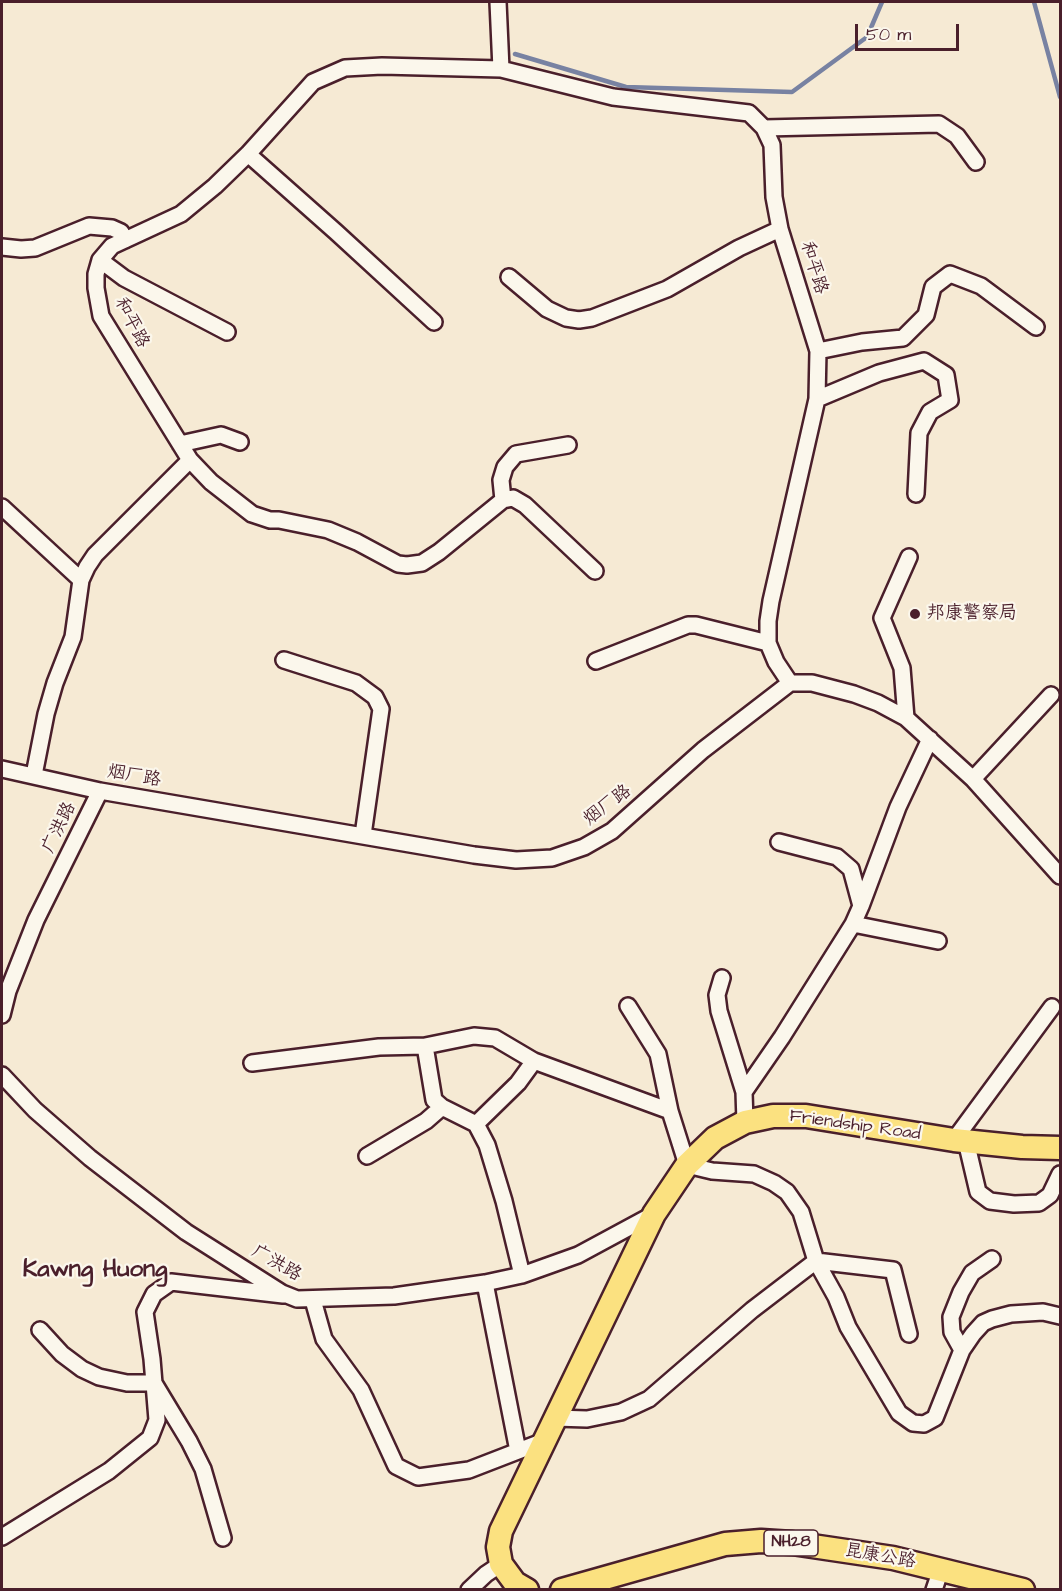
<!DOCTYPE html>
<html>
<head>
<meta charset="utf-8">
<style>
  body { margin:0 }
  #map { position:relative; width:1062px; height:1591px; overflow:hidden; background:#f6ead4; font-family:"Architects Daughter",sans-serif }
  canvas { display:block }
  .frame { position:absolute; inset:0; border:3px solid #4a1f2b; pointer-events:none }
  .scale { position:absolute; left:855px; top:24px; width:104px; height:27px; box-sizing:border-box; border:3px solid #4a1f2b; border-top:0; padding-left:8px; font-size:18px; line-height:21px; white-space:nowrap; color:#4a1f2b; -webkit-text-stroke:4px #fbf7ec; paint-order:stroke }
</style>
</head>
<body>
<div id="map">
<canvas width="1062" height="1591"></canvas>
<div class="frame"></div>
<div class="scale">50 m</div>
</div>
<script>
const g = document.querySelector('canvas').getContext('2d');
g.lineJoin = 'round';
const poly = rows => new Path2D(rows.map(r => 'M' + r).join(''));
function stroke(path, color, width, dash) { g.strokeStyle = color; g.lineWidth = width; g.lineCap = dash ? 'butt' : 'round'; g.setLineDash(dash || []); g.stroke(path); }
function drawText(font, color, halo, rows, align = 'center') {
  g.font = font + ' "Architects Daughter","LXGW WenKai TC",sans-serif'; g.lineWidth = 4.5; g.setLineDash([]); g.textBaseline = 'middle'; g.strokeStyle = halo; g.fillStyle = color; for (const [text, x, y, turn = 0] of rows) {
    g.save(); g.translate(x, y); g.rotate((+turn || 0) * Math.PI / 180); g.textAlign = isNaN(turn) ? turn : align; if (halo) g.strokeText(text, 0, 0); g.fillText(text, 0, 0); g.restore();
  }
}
const stream = poly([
  [1034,2,1060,97],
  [515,54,626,87,792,92,867,37,882,2]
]);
const minor = poly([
  [498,2,501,69],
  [764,128,939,124,957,136,976,162],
  [248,154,336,232,434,322],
  [2,247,21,249,35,248,89,226,112,228,121,232,125,240],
  [100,260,124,278,227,332],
  [509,277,547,309,566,318,579,320,592,318,667,289,739,248,780,229],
  [818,351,862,342,903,338,926,315,933,287,950,274,981,286,1036,327],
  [817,399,879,373,924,361,946,375,950,400,930,412,919,433,916,494],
  [180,444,221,435,240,442],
  [190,460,211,482,252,514,270,520,279,520,328,530,357,542,398,564,407,565,422,563,439,552,503,500,513,498,525,505,595,571],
  [503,500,501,480,505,467,516,454,568,445],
  [2,507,81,580],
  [284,660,356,683,375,697,381,709,363,835],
  [596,661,688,625,696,625,768,643],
  [906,718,902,668,882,618,909,557],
  [2,769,100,791,474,855,516,860,552,858,584,847,612,831,703,750,790,683,812,683,854,694,878,703,906,718,973,779,1060,876],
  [34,775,46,714,55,683,73,637,81,580,87,567,95,555,190,460,101,316,96,288,96,274,100,260,112,246,181,214,215,186,248,154,313,82,345,68,382,66,501,69,613,97,749,113,764,128,772,145,774,197,780,229,818,351,817,399,771,601,768,621,768,643,776,662,790,683],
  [973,779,1051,695],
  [779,842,837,857,851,869,861,906],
  [853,924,938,941],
  [722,978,717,995,719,1011,744,1092],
  [628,1006,658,1054,670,1111,687,1165,712,1171,754,1174,774,1183,787,1192,801,1212,816,1261,836,1297,848,1327,899,1413,913,1423,924,1424,935,1418,962,1350,973,1334,983,1323,992,1319,1011,1314,1043,1312,1060,1316],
  [2,1015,8,991,36,920,100,791],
  [425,1046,474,1036,495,1038,534,1061,670,1111],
  [252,1063,379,1047,425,1046,434,1100,442,1107,476,1124,487,1145,504,1201,522,1275],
  [2,1075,35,1110,90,1158,186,1232,282,1293,297,1299,394,1296,485,1283,522,1275,578,1255,654,1214],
  [745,1122,744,1092,782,1037,853,924,861,906,898,807,930,739],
  [476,1124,518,1083,534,1061],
  [954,1140,1052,1007],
  [966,1141,978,1192,990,1201,1014,1204,1039,1203,1050,1195,1060,1174],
  [367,1156,426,1121,442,1107],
  [485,1283,518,1451],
  [313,1300,324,1339,361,1390,396,1466,418,1477,469,1470,544,1441],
  [40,1330,62,1354,82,1369,99,1377,127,1383,154,1383,189,1441,203,1469,223,1538],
  [962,1350,952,1332,951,1317,961,1292,972,1273,992,1259],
  [555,1418,587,1419,621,1412,649,1399,752,1310,816,1261,893,1270,909,1334],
  [2,1537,109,1471,150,1438,157,1420,152,1359,145,1312,154,1294,171,1282,283,1295],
  [469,1590,486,1574,501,1564],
  [934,1590,941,1569]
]);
const highway = poly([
  [527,1590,515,1583,501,1564,498,1547,501,1531,654,1214,687,1165,715,1138,745,1122,773,1116,806,1116,954,1140,1022,1147,1060,1148],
  [562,1590,725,1544,761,1541,792,1543,893,1558,1023,1590]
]);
const markers = [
  [915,614,6,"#4a1f2b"]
];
const shields = [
  [791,1543,54]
];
const shieldNames = [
  ["NH28",791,1543]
];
const streetNames = [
  ["和平路",813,268,73],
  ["和平路",131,323,63],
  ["烟厂路",134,777,10],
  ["烟厂路",608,806,-37],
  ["广洪路",60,828,-64],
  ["Friendship Road",855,1126,8],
  ["广洪路",276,1264,30],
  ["昆康公路",880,1557,10]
];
const poiNames = [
  ["邦康警察局",927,614]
];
const districtNames = [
  ["Kawng Huong",95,1271]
];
stroke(stream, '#7882a2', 4.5);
stroke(minor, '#4a1f2b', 20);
stroke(highway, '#4a1f2b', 27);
stroke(minor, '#fbf7ec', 15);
stroke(highway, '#fbe180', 22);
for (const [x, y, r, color] of markers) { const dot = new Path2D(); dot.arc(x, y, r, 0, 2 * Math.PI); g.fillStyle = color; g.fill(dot); stroke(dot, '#fbf7ec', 2); }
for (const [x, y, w] of shields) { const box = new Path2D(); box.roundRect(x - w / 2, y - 13, w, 26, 4.5); g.fillStyle = '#fbf7ec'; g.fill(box); stroke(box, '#4a1f2b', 1.5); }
drawText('bold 16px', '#4a1f2b', null, shieldNames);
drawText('18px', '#4a1f2b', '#fbf7ec', streetNames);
drawText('18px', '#4a1f2b', '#fbf7ec', poiNames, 'left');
drawText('bold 24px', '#4a1f2b', '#fbf7ec', districtNames);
</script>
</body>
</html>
